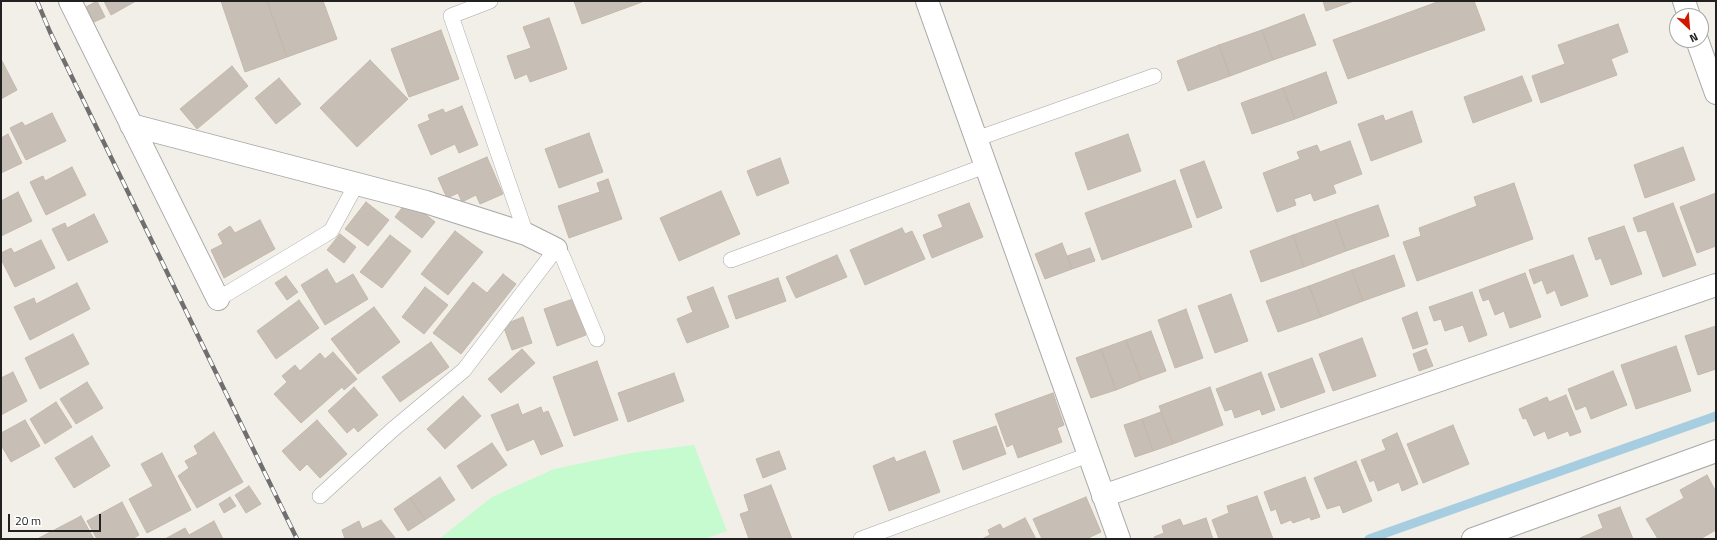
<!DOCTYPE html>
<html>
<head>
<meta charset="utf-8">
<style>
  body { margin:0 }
  #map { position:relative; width:1717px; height:540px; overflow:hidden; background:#f2efe8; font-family:"Titillium Web",sans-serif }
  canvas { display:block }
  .frame { position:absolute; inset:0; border:2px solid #212121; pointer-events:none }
  .north { position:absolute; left:1669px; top:8px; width:40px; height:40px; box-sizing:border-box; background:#fff; border:1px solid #a6a6a6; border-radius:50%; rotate:154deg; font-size:11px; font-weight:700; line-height:16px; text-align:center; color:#212121 }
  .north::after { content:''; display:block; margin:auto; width:14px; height:18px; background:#d21700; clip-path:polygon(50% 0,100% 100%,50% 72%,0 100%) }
  .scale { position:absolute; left:8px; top:514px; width:93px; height:18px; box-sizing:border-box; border:2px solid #212121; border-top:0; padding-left:5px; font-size:12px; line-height:14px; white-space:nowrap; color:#212121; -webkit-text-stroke:3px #fff; paint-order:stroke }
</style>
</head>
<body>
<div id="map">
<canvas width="1717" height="540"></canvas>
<div class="frame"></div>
<div class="north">N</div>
<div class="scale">20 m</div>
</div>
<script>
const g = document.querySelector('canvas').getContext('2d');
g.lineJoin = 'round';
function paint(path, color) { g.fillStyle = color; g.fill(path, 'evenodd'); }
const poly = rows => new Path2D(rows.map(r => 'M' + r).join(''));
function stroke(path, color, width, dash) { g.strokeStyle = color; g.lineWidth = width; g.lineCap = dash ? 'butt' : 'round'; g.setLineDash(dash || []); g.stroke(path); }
const park = poly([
  [694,445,727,531,704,539,439,539,492,497,554,469,631,453]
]);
const stream = poly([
  [1369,539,1716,416]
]);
const building = poly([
  [97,1,105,17,94,22,86,7,97,1],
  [104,1,136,1,111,15,104,1],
  [221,1,267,1,287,57,245,72,221,1],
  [267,1,323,1,337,39,287,57,267,1],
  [574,1,642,1,642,2,582,24,574,1],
  [1323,1,1354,1,1326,11,1323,1],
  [1440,1,1474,1,1485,30,1348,79,1333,40,1440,1],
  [1304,14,1316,45,1273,60,1262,30,1304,14],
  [549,18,567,69,530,82,527,74,515,79,507,56,531,48,523,27,549,18],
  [1618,24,1628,52,1611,59,1617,75,1541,103,1532,76,1565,64,1558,45,1618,24],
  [441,30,459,79,409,97,391,49,441,30],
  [1262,30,1273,60,1230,76,1219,45,1262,30],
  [1219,45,1230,76,1188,91,1177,61,1219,45],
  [1,59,17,90,1,99,1,59],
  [370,60,408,99,357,147,320,108,370,60],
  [232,66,248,86,197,129,180,109,232,66],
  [1326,72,1337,103,1295,119,1283,88,1326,72],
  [1522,76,1532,101,1473,123,1464,97,1522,76],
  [279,78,301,104,276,124,255,98,279,78],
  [1283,88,1295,119,1252,134,1241,103,1283,88],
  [462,106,478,145,459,153,455,144,431,155,418,125,430,120,428,115,443,109,445,113,462,106],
  [1412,111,1422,142,1371,161,1358,124,1383,115,1385,121,1412,111],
  [52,113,66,141,26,160,10,128,22,122,25,126,52,113],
  [589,133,603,172,559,188,545,149,589,133],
  [8,134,22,163,1,173,1,138,8,134],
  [1128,134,1141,171,1088,190,1075,153,1128,134],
  [1350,141,1362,174,1333,185,1336,193,1314,201,1311,193,1294,199,1296,205,1277,212,1263,173,1300,159,1297,152,1317,145,1320,152,1350,141],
  [1683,147,1695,180,1645,198,1634,165,1683,147],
  [487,157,503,194,480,204,476,195,462,202,458,193,447,198,438,178,487,157],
  [780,158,789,183,757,196,747,171,780,158],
  [1204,161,1222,208,1197,218,1180,170,1204,161],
  [72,167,86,195,46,215,30,182,43,176,45,181,72,167],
  [608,179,622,219,569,238,558,206,600,192,597,183,608,179],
  [1175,180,1192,227,1102,260,1085,213,1175,180],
  [1514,183,1533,239,1417,281,1403,242,1421,236,1419,228,1477,206,1474,197,1514,183],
  [721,191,740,234,679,261,660,218,721,191],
  [18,192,32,221,1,236,1,201,18,192],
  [1716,193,1716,246,1697,253,1680,207,1716,193],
  [408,200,435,222,422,238,395,217,408,200],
  [366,202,389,220,368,246,345,229,366,202],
  [969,203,983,237,932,258,923,235,943,227,938,215,969,203],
  [1673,203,1696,265,1663,277,1646,230,1638,232,1633,218,1673,203],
  [1378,205,1389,236,1346,251,1335,220,1378,205],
  [94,214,108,242,68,261,52,229,65,223,67,228,94,214],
  [260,220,275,249,224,278,211,250,223,244,218,234,230,226,235,233,260,220],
  [1335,220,1346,251,1304,267,1293,235,1335,220],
  [1624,226,1642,274,1611,285,1601,258,1596,260,1588,238,1624,226],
  [902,228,905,234,912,231,925,259,865,285,850,250,902,228],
  [455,231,483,252,448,295,421,274,455,231],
  [340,234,356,247,344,263,327,250,340,234],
  [390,235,411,251,382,288,360,272,390,235],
  [1293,235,1304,267,1261,282,1250,251,1293,235],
  [41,240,55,268,15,287,1,259,1,253,11,248,14,253,41,240],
  [1062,243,1072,269,1045,279,1035,254,1062,243],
  [1090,248,1095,261,1072,269,1067,256,1090,248],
  [837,255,847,277,796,298,786,277,837,255],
  [1394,255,1405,286,1363,301,1352,270,1394,255],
  [1573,255,1588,296,1561,306,1555,290,1547,294,1542,280,1534,284,1529,270,1573,255],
  [327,269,336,284,353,274,368,299,325,325,301,285,327,269],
  [1352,270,1363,301,1321,317,1309,286,1352,270],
  [1525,273,1541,317,1510,328,1504,311,1495,315,1489,299,1483,301,1479,290,1525,273],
  [503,274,516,284,461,354,433,333,473,282,487,293,503,274],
  [286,276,298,292,287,300,275,283,286,276],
  [778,278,786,301,736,319,728,296,778,278],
  [77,283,90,309,30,340,14,307,34,298,36,304,77,283],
  [1309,286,1321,317,1278,332,1266,301,1309,286],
  [425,287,448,305,424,334,402,317,425,287],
  [713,287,729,327,687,343,677,319,693,312,687,297,713,287],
  [1472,292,1487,335,1469,342,1463,325,1445,331,1441,319,1434,321,1429,307,1472,292],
  [1231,294,1248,341,1215,353,1198,306,1231,294],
  [573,299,586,335,557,346,544,309,573,299],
  [299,300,319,328,276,359,257,331,299,300],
  [374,307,400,342,358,374,331,339,374,307],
  [1186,309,1203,358,1175,368,1158,320,1186,309],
  [1417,312,1428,344,1413,349,1402,318,1417,312],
  [523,317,532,343,512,350,503,325,523,317],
  [1716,326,1716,369,1698,375,1685,336,1716,326],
  [1151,331,1166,371,1141,380,1126,340,1151,331],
  [73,334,89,364,40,389,25,358,73,334],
  [1362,338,1376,376,1333,391,1319,354,1362,338],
  [1126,340,1141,380,1116,390,1101,349,1126,340],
  [431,342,449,367,400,402,382,377,431,342],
  [1676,346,1691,391,1636,409,1621,365,1676,346],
  [522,349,535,363,501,393,488,379,522,349],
  [1101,349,1116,390,1091,398,1076,358,1101,349],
  [1426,349,1433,366,1419,371,1413,354,1426,349],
  [333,352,357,379,344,390,342,387,301,423,274,394,287,382,282,376,295,365,300,371,320,353,325,359,333,352],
  [1312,358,1325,392,1281,408,1268,374,1312,358],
  [597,361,618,420,574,436,553,377,597,361],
  [1613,371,1627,405,1591,419,1586,406,1576,410,1568,389,1613,371],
  [13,372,27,401,1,415,1,378,13,372],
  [1261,372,1275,410,1262,415,1260,409,1235,418,1232,409,1225,411,1216,389,1261,372],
  [674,373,684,401,628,422,618,393,674,373],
  [87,382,103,408,76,424,60,399,87,382],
  [354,387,378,415,358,432,354,427,347,433,328,411,354,387],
  [1210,387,1223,425,1173,444,1159,406,1210,387],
  [1053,393,1064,425,1057,428,1062,442,1018,458,1013,444,1007,447,995,414,1053,393],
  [1566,395,1581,432,1570,436,1568,431,1548,439,1545,431,1534,436,1526,418,1523,419,1519,409,1547,397,1549,402,1566,395],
  [463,396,481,416,445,449,427,429,463,396],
  [56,402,72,427,45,444,30,419,56,402],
  [518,404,522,415,541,407,543,413,548,411,563,446,541,455,534,439,507,451,491,415,518,404],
  [1161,412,1173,444,1153,451,1142,419,1161,412],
  [1142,419,1153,451,1135,457,1124,425,1142,419],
  [25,420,40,446,11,462,1,445,1,433,25,420],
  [317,420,347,454,320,478,307,464,300,471,282,451,317,420],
  [1453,425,1469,464,1423,483,1407,444,1453,425],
  [996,426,1006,454,963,470,953,441,996,426],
  [214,432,243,482,197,508,178,476,189,468,185,461,198,454,194,446,214,432],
  [1397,433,1418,484,1402,491,1399,482,1378,491,1374,480,1370,482,1361,460,1386,450,1382,440,1397,433],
  [92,436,110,466,74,488,55,458,92,436],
  [492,443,507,465,472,489,457,466,492,443],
  [779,451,786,469,763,478,756,459,779,451],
  [925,451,940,492,889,511,873,466,894,457,896,462,925,451],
  [162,453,191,510,147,533,129,499,153,486,141,464,162,453],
  [1356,461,1372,501,1343,513,1340,505,1327,509,1314,478,1356,461],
  [1707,475,1716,492,1716,530,1700,539,1658,539,1646,519,1684,498,1680,490,1707,475],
  [440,477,455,500,425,520,410,498,440,477],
  [1305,477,1320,517,1311,520,1310,517,1293,523,1291,520,1281,524,1276,509,1271,511,1264,492,1305,477],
  [771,485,792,539,749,539,740,514,749,511,744,495,771,485],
  [249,486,261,504,246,513,235,495,249,486],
  [1257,496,1273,539,1219,539,1212,520,1229,513,1227,506,1257,496],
  [230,497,236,506,224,513,219,504,230,497],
  [1086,497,1101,532,1086,539,1042,539,1033,519,1086,497],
  [410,498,425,520,408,531,394,509,410,498],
  [122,502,139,535,132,539,97,539,87,521,122,502],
  [1620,507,1633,539,1578,539,1603,528,1598,515,1620,507],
  [81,516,94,539,39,539,39,538,81,516],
  [1025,518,1036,539,982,539,990,535,988,530,1000,524,1003,529,1025,518],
  [1206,518,1213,539,1155,539,1154,537,1164,533,1162,526,1180,519,1183,526,1206,518],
  [381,520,396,539,345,539,342,530,359,521,362,529,381,520],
  [214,521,223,539,165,539,185,528,189,535,214,521]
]);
const lane = poly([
  [490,1,451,16,526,234],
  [976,139,1154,76],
  [731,260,985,166],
  [218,299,331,231,357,183],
  [320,496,391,431,464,370,556,249,562,255,597,339],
  [861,539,1088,455]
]);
const street = poly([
  [70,1,218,299],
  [927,1,1119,539],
  [1684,1,1689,16],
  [1697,40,1716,93],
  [131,125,426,202,526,234,556,249],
  [1103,496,1716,285],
  [1473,539,1716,451]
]);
const rail = poly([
  [37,1,50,32,297,539]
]);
paint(park, '#c5fbcf');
stroke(stream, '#a7cde0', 9);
paint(building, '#c7bfb6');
stroke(building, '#c4b8a9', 1);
stroke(lane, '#a8a8a8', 16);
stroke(street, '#a8a8a8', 24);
stroke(lane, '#fff', 15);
stroke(street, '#fff', 22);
stroke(rail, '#6f6f6f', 4.5);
stroke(rail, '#fff', 3, [9]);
</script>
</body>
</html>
